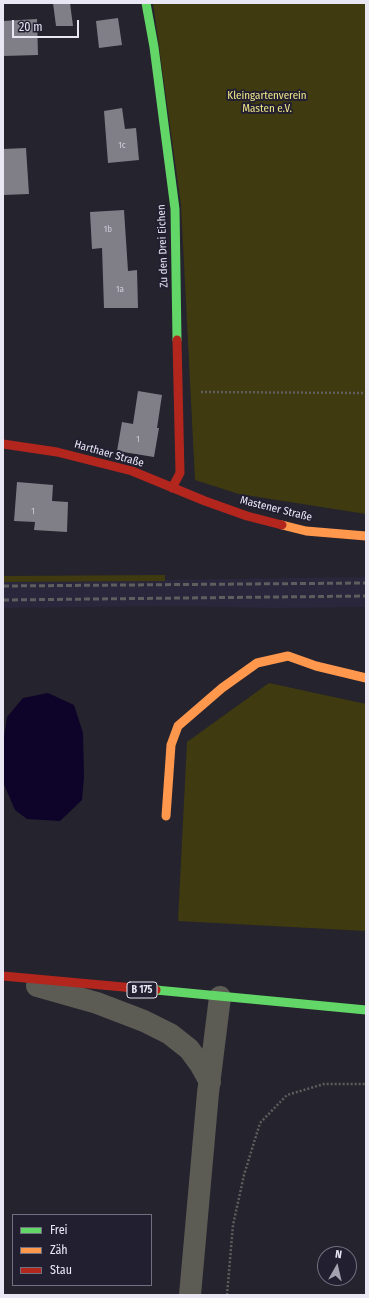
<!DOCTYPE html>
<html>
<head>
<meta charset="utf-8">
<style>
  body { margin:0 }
  #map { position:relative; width:369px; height:1298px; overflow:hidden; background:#25232d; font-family:"Fira Sans Condensed",sans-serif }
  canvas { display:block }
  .frame { position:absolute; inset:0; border:4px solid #e9e7f4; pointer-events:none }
  .legend { position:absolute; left:12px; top:1214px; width:140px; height:72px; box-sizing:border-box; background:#221f31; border:1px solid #726f7f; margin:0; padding:5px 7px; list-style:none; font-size:12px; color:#e9e7f4 }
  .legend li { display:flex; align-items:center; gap:8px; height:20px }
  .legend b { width:20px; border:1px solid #726f7f }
  .north { position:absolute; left:317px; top:1246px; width:40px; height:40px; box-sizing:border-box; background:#221f31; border:1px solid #726f7f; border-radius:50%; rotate:8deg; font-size:11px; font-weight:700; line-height:16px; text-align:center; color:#e9e7f4 }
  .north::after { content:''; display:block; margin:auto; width:14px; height:18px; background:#a4a2ae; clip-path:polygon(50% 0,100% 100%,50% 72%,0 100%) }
  .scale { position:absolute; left:12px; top:20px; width:67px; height:18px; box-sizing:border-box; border:2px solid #e9e7f4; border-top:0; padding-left:5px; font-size:12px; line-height:14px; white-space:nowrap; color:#e9e7f4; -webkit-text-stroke:3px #221f31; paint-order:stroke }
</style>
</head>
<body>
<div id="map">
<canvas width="369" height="1298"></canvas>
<div class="frame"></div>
<ul class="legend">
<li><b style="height:5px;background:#63d668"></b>Frei</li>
<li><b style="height:5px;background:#ff974d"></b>Zäh</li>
<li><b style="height:5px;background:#b3261e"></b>Stau</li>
</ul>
<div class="north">N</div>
<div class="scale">20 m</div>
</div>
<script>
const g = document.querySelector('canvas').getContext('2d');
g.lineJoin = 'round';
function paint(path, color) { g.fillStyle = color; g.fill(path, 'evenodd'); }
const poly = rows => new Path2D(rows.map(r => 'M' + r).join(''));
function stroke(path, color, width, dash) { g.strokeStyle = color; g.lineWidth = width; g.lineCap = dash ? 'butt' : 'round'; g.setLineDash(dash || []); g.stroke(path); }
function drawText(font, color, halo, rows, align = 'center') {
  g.font = font + ' "Fira Sans Condensed",sans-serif'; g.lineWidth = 4; g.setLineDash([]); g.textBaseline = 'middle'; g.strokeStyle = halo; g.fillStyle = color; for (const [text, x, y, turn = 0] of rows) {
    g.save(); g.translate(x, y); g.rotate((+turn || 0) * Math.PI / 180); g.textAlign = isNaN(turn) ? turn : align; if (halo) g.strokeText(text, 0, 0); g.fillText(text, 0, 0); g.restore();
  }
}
const built = poly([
  [366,577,366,607,274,608,162,606,3,608,3,582]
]);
const green = poly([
  [153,3,366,3,366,514,239,494,195,480,181,205],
  [165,575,165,581,3,582,3,576],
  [269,683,366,704,366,931,178,921,187,742]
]);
const water = poly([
  [48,693,74,705,83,733,84,777,82,800,60,821,27,819,15,810,3,782,3,744,7,717,23,698]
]);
const building = poly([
  [53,3,70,3,73,26,56,26],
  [118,18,122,45,99,48,96,21],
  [37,19,38,55,3,56,3,21],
  [122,108,125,129,136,128,139,160,108,163,104,111],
  [26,148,29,194,3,195,3,149],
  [124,210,128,271,137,270,138,308,104,308,102,248,92,249,90,212],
  [138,391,162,395,157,428,159,428,154,457,117,451,122,422,133,424],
  [17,482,53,485,52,501,68,502,67,532,34,530,35,522,14,521]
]);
const path = poly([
  [201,392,366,393],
  [227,1295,233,1225,244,1175,260,1123,287,1095,324,1084,366,1084]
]);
const street = poly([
  [37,986,97,1003,144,1021,170,1034,189,1049,200,1064,210,1082],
  [190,1295,208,1093,220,997]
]);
const fast = poly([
  [146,3,154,47,175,209,177,340],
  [156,990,366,1010]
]);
const slow = poly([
  [282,525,306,531,366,536],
  [166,816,171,745,178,726,222,688,257,663,288,656,316,666,366,678]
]);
const jam = poly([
  [3,444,57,452,132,471,205,501,247,516,282,525],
  [172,488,180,473,177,340],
  [3,976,156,990]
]);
const rail = poly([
  [3,586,366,583],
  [3,600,366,596]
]);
const numberNames = [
  ["1c",122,145],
  ["1b",108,229],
  ["1a",120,289],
  ["1",138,439],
  ["1",33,511]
];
const shields = [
  [142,990,30]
];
const shieldNames = [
  ["B 175",142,990]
];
const parkNames = [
  ["Kleingartenverein",267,96],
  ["Masten e.V.",267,109]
];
const streetNames = [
  ["Zu den Drei Eichen",163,246,-92],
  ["Harthaer Straße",109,454,16],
  ["Mastener Straße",276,509,14]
];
paint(built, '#2a263c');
paint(green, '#3f3a0f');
paint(water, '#0e0329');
paint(building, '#807f88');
stroke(path, '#605e5d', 2.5, [2, 2]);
stroke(street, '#5c5b54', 22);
stroke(fast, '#63d668', 9);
stroke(slow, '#ff974d', 9);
stroke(jam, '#b3261e', 9);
stroke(rail, '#5f5e5e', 3, [6, 3]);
drawText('9px', '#cfcdd9', null, numberNames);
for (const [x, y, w] of shields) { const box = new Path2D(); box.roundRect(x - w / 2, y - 8, w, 16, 3); g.fillStyle = '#221f31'; g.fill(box); stroke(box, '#e9e7f4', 1); }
drawText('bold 10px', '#e9e7f4', null, shieldNames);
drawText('11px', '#f0e788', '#221f31', parkNames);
drawText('11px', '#e9e7f4', '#221f31', streetNames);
</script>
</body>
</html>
